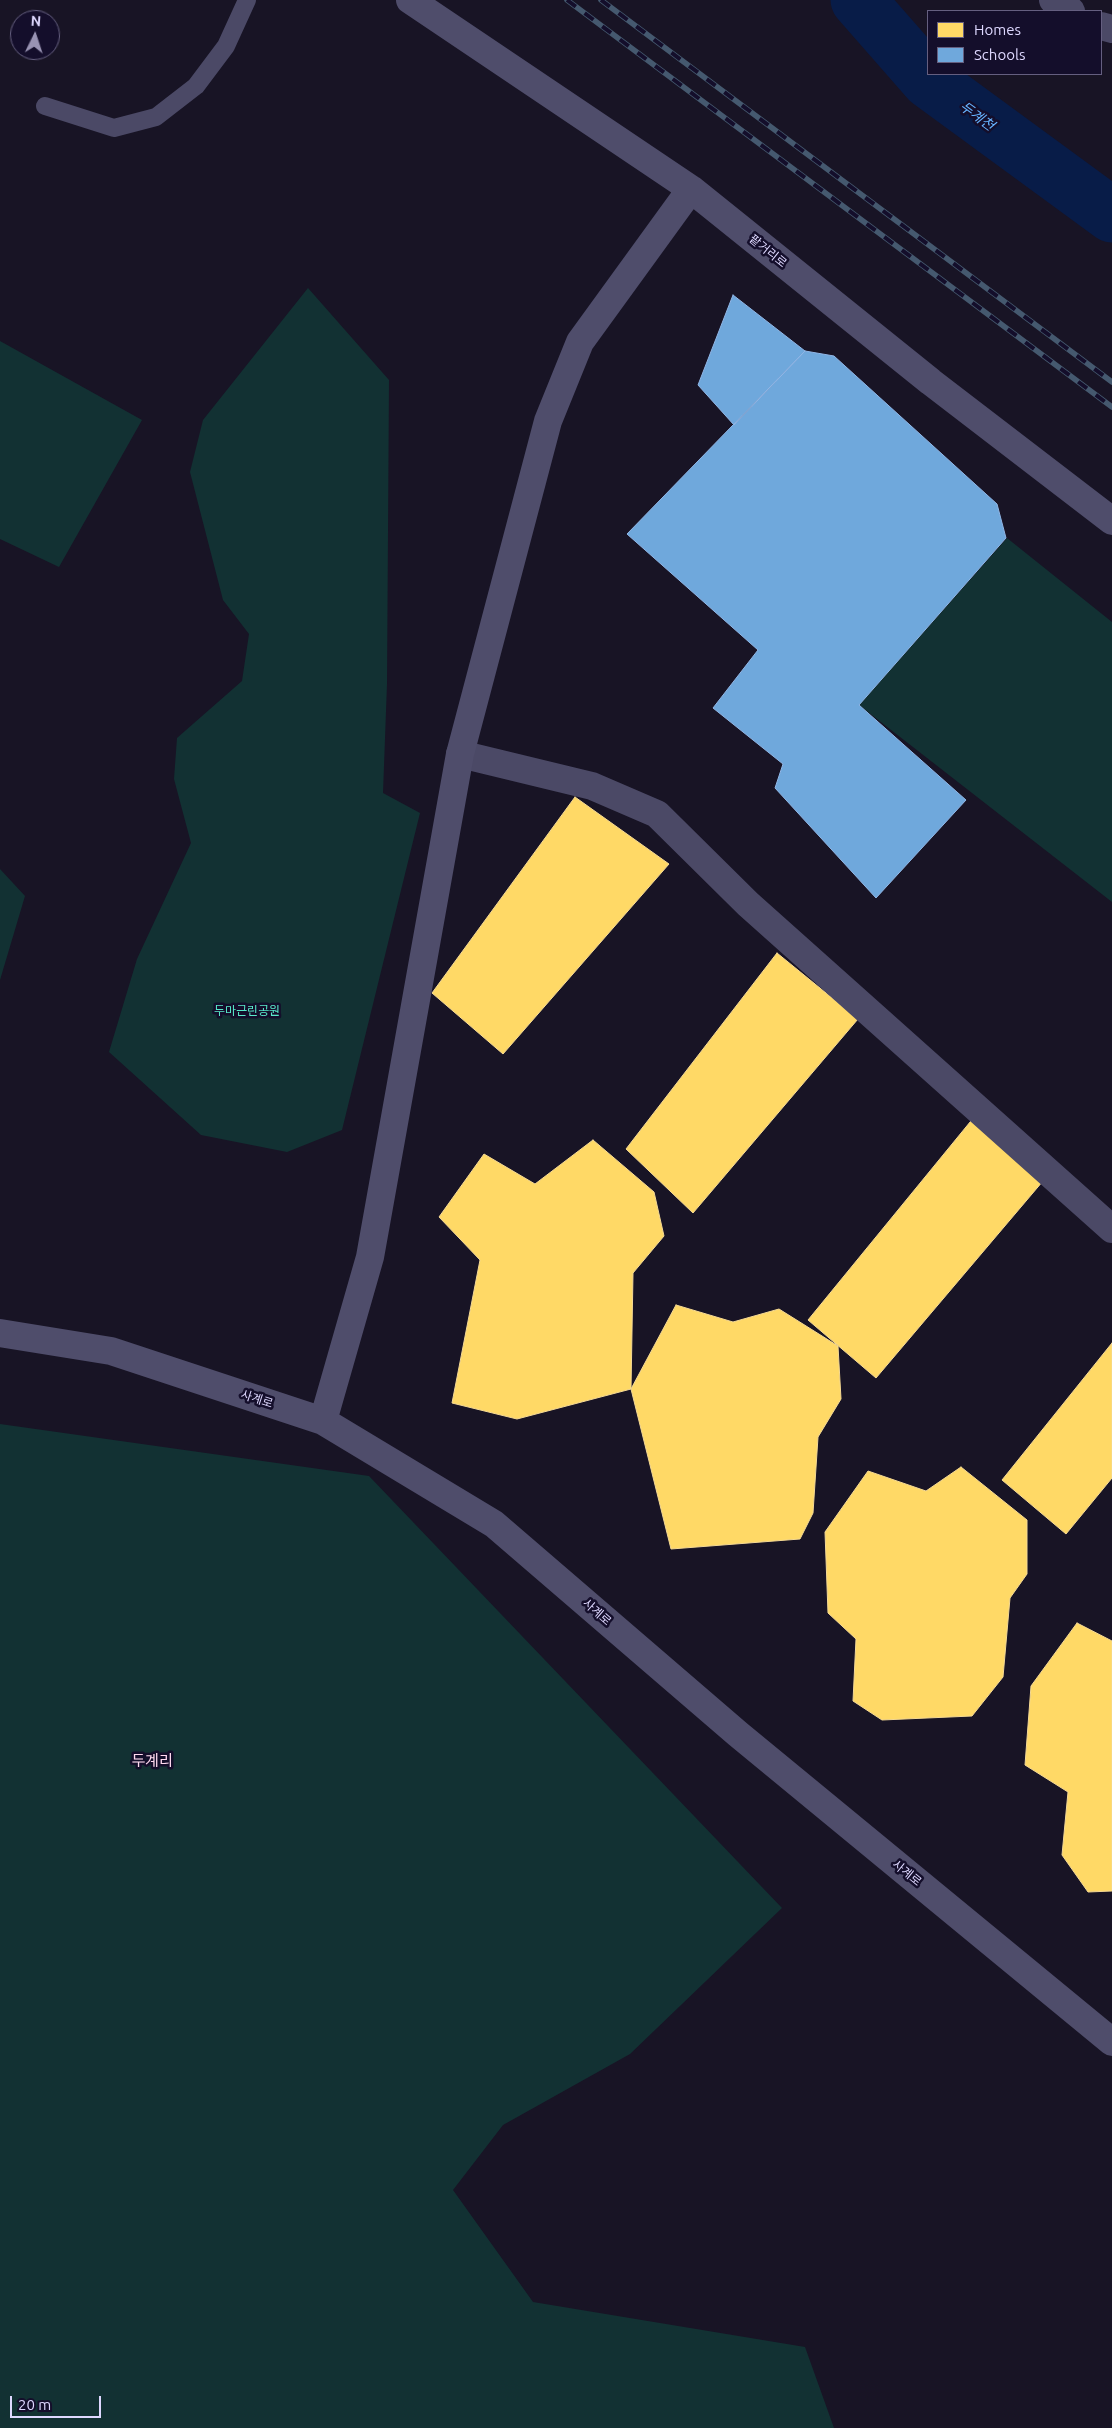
<!DOCTYPE html>
<html>
<head>
<meta charset="utf-8">
<style>
  body { margin:0 }
  #map { position:relative; width:1112px; height:2428px; overflow:hidden; background:#181425; font-family:Ubuntu,sans-serif }
  canvas { display:block }
  .legend { position:absolute; left:927px; top:10px; width:175px; height:65px; box-sizing:border-box; background:#140e2b; border:1px solid #655f80; margin:0; padding:6px 9px; list-style:none; font-size:15px; color:#ded8ff }
  .legend li { display:flex; align-items:center; gap:10px; height:25px }
  .legend b { width:25px; border:1px solid #655f80 }
  .north { position:absolute; left:10px; top:10px; width:50px; height:50px; box-sizing:border-box; background:#140e2b; border:1px solid #655f80; border-radius:50%; rotate:4deg; font-size:14px; font-weight:700; line-height:20px; text-align:center; color:#ded8ff }
  .north::after { content:''; display:block; margin:auto; width:18px; height:22px; background:#9993b3; clip-path:polygon(50% 0,100% 100%,50% 72%,0 100%) }
  .scale { position:absolute; left:10px; top:2396px; width:91px; height:22px; box-sizing:border-box; border:2px solid #ded8ff; border-top:0; padding-left:6px; font-size:15px; line-height:18px; white-space:nowrap; color:#ded8ff; -webkit-text-stroke:4px #140e2b; paint-order:stroke }
</style>
</head>
<body>
<div id="map">
<canvas width="1112" height="2428"></canvas>
<ul class="legend">
<li><b style="height:14px;background:#ffd966"></b>Homes</li>
<li><b style="height:14px;background:#6fa8dc"></b>Schools</li>
</ul>
<div class="north">N</div>
<div class="scale">20 m</div>
</div>
<script>
const g = document.querySelector('canvas').getContext('2d');
g.lineJoin = 'round';
function paint(path, color) { g.fillStyle = color; g.fill(path, 'evenodd'); }
const poly = rows => new Path2D(rows.map(r => 'M' + r).join(''));
function stroke(path, color, width, dash) { g.strokeStyle = color; g.lineWidth = width; g.lineCap = dash ? 'butt' : 'round'; g.setLineDash(dash || []); g.stroke(path); }
function drawText(font, color, halo, rows, align = 'center') {
  g.font = font + ' Ubuntu,"Noto Sans KR",sans-serif'; g.lineWidth = 5; g.setLineDash([]); g.textBaseline = 'middle'; g.strokeStyle = halo; g.fillStyle = color; for (const [text, x, y, turn = 0] of rows) {
    g.save(); g.translate(x, y); g.rotate((+turn || 0) * Math.PI / 180); g.textAlign = isNaN(turn) ? turn : align; if (halo) g.strokeText(text, 0, 0); g.fillText(text, 0, 0); g.restore();
  }
}
const green = poly([
  [308,288,389,380,387,684,383,793,420,813,342,1130,287,1152,201,1135,109,1052,137,959,191,843,174,779,177,738,242,681,249,634,223,600,190,472,203,420],
  [0,341,142,420,59,567,0,539],
  [1007,538,1112,622,1112,902,859,705],
  [0,869,25,896,0,980],
  [0,1424,369,1476,782,1908,630,2054,503,2125,453,2190,533,2302,805,2347,834,2428,0,2428]
]);
const homes = poly([
  [575,797,669,864,503,1054,432,993,575,797],
  [777,953,858,1019,693,1213,626,1149,777,953],
  [975,1116,1043,1181,876,1378,808,1320,975,1116],
  [593,1140,654,1192,664,1236,633,1273,631,1389,517,1419,452,1403,480,1260,439,1217,484,1154,535,1184,593,1140],
  [676,1305,733,1322,779,1309,838,1346,841,1399,818,1437,813,1513,800,1539,671,1549,631,1389,676,1305],
  [1112,1343,1112,1478,1066,1534,1002,1480,1112,1343],
  [961,1467,1027,1520,1027,1574,1010,1598,1003,1677,972,1716,882,1720,853,1701,856,1639,828,1613,825,1532,868,1471,926,1491,961,1467],
  [1077,1623,1112,1641,1112,1891,1088,1892,1062,1855,1068,1792,1025,1765,1031,1686,1077,1623]
]);
const schools = poly([
  [733,295,805,351,734,425,698,385,733,295],
  [805,351,834,356,997,504,1006,538,859,705,966,800,876,898,775,788,783,764,713,708,758,650,627,534,805,351]
]);
const river = poly([
  [858,0,929,81,1112,215]
]);
const lane = poly([
  [45,106,114,128,156,117,196,86,226,46,247,0]
]);
const street = poly([
  [1053,0,1071,11],
  [1101,26,1112,29],
  [460,754,592,786,657,814,748,904,1112,1229]
]);
const secondary = poly([
  [410,0,691,189,931,382,1112,521],
  [0,1333,111,1351,323,1421,494,1524,738,1734,1112,2042],
  [323,1421,370,1257,460,754,548,421,580,342,691,189]
]);
const rail = poly([
  [567,0,1112,407],
  [601,0,1112,382]
]);
const streetNames = [
  ["팥거리로",768,251,39],
  ["사계로",257,1399,18],
  ["사계로",597,1612,41],
  ["사계로",907,1873,39]
];
const parkNames = [
  ["두마근린공원",247,1011]
];
const waterNames = [
  ["두계천",977,116,36]
];
const quarterNames = [
  ["두계리",152,1761]
];
paint(green, '#123133');
paint(homes, '#ffd966');
stroke(homes, '#f5d994', 1);
paint(schools, '#6fa8dc');
stroke(schools, '#90b6e6', 1);
stroke(river, '#081c48', 55);
stroke(lane, '#4b4966', 18);
stroke(street, '#4b4966', 28);
stroke(secondary, '#4f4d6b', 28);
stroke(rail, '#45596f', 5.5);
stroke(rail, '#140e2b', 4, [11]);
drawText('12px', '#ded8ff', '#140e2b', streetNames);
drawText('12px', '#59eacb', '#140e2b', parkNames);
drawText('italic 14px', '#66b3ff', '#140e2b', waterNames);
drawText('15px', '#ffdaf0', '#140e2b', quarterNames);
</script>
</body>
</html>
